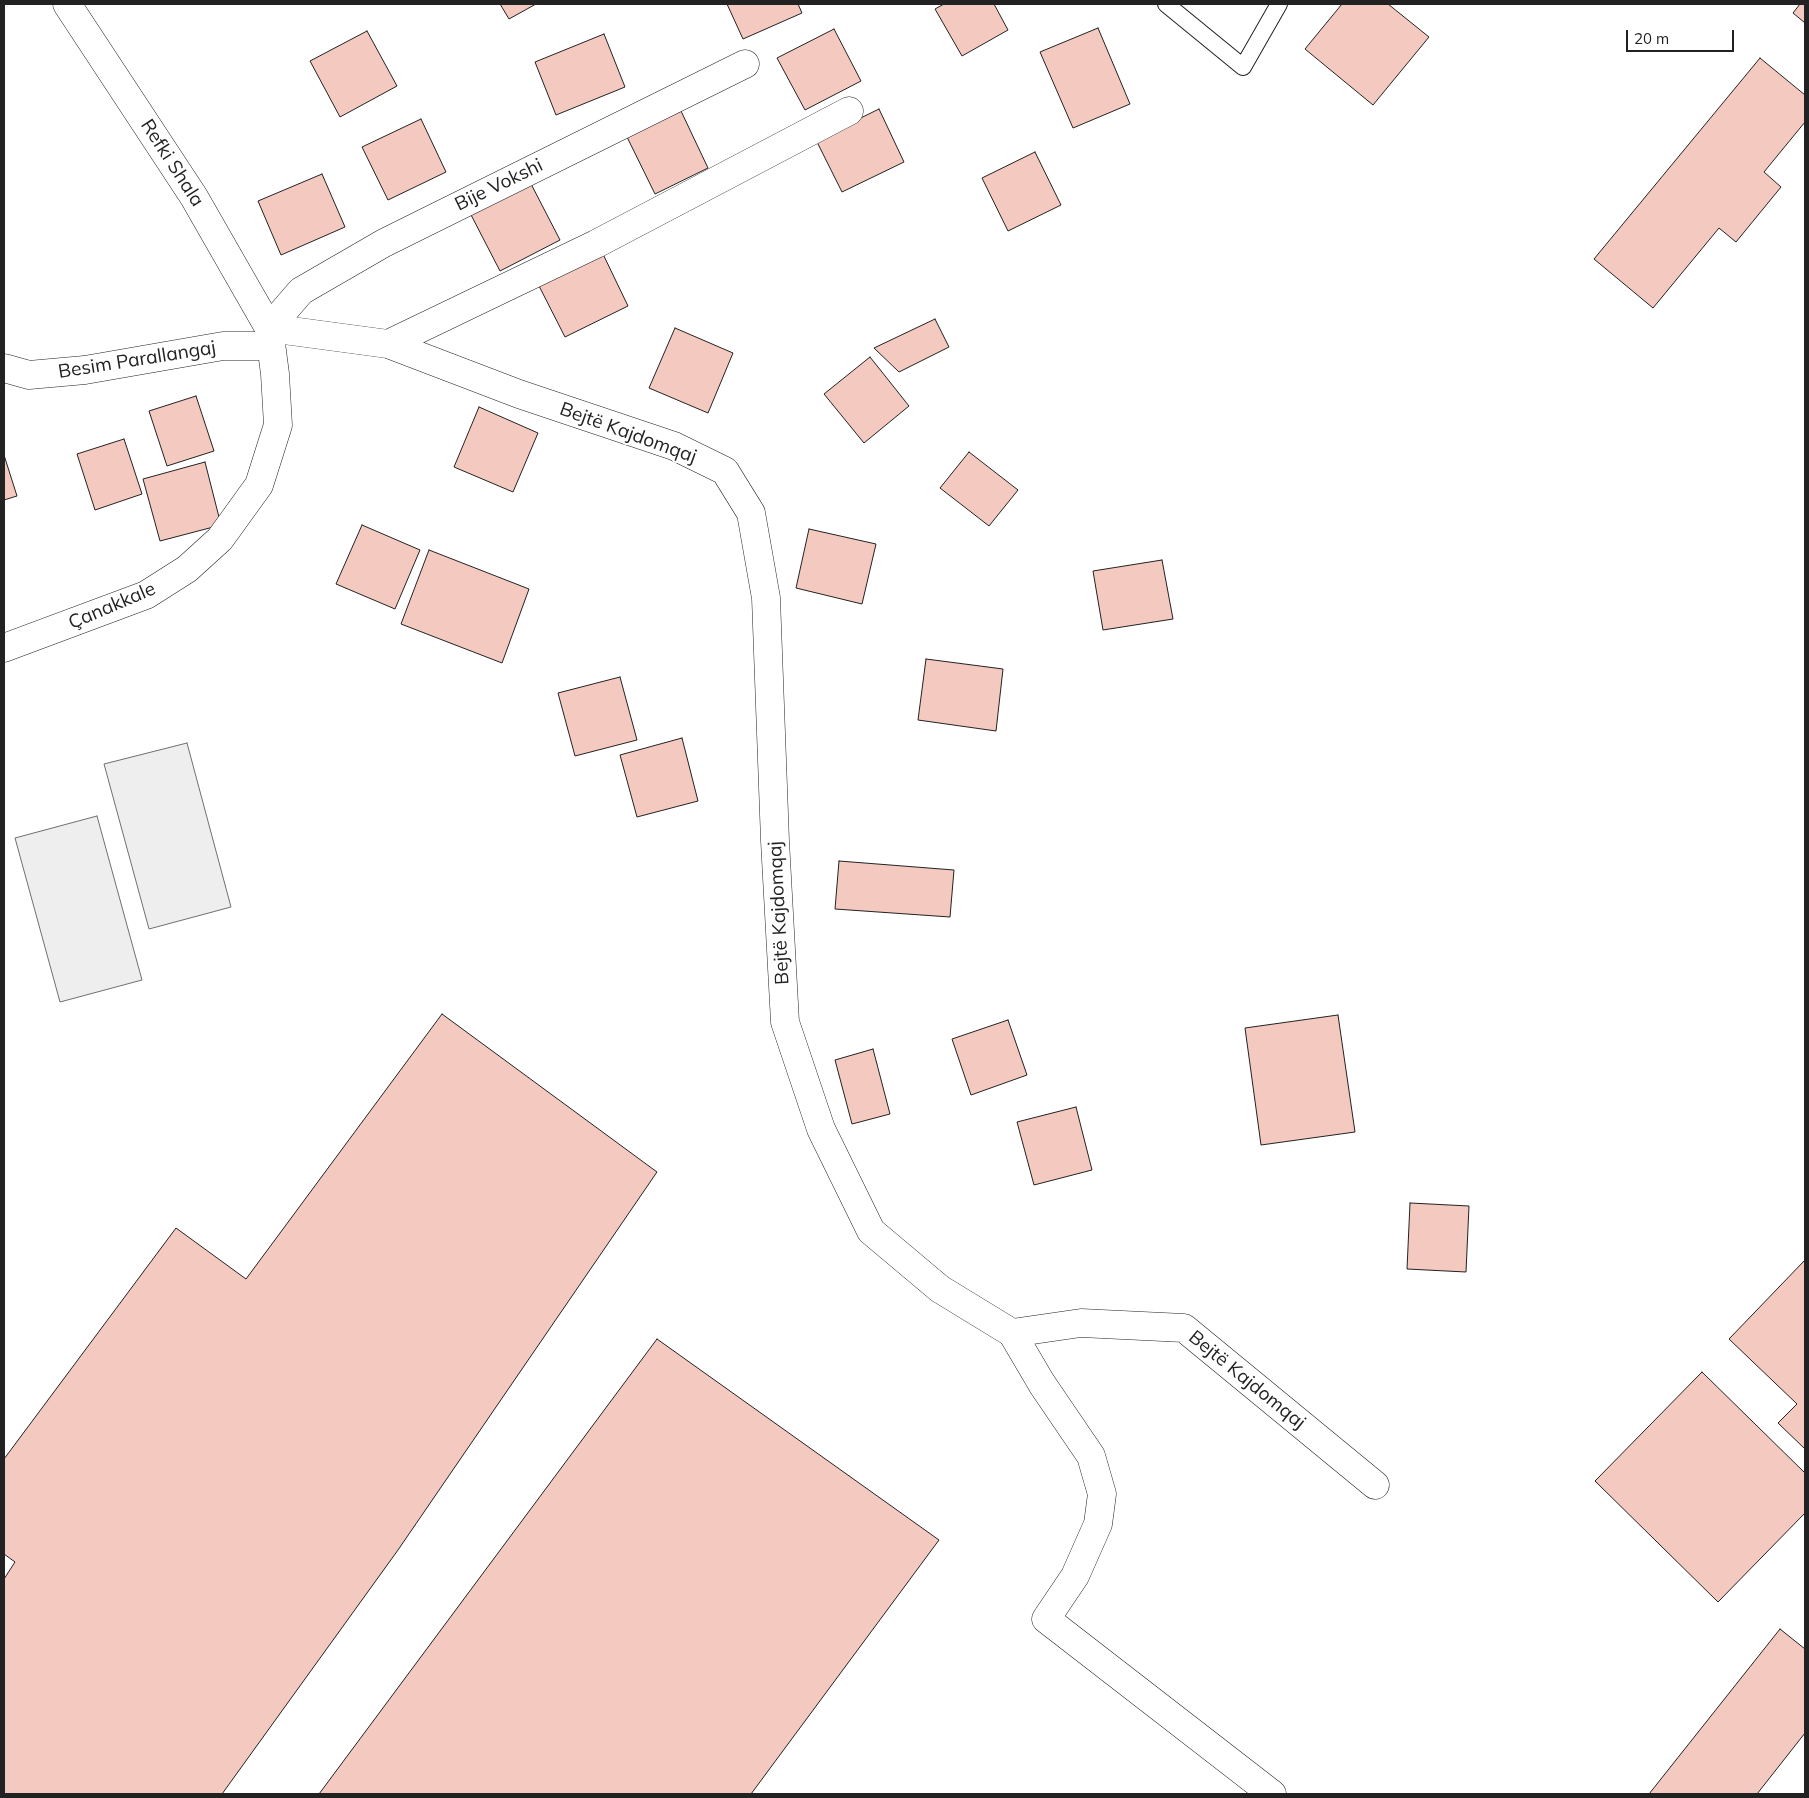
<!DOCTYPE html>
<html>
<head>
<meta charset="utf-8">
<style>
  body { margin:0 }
  #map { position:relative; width:1809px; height:1798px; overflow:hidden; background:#fff; font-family:Mulish,sans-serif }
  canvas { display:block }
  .frame { position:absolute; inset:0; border:5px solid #222; pointer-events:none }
  .scale { position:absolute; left:1626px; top:30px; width:108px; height:22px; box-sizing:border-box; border:2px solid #222; border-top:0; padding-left:6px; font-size:15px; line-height:18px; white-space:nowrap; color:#222; -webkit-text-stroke:4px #fff; paint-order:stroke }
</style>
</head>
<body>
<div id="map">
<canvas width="1809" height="1798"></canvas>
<div class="frame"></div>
<div class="scale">20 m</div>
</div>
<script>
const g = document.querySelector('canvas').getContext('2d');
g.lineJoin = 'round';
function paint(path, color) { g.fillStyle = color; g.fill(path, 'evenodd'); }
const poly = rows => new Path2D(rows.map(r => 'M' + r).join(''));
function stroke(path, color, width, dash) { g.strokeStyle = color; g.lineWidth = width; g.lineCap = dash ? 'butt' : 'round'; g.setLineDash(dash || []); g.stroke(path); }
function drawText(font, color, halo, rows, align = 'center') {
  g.font = font + ' Mulish,sans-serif'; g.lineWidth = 4; g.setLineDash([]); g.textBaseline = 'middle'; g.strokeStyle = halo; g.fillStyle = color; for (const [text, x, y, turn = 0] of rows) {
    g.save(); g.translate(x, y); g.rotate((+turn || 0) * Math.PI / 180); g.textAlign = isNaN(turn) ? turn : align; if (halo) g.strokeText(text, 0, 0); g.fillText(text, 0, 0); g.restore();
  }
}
const green = poly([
  [187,743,231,907,149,929,104,764,187,743],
  [97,816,142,980,60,1002,15,838,97,816]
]);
const building = poly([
  [500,4,536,4,509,19,500,4],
  [727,4,798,4,802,13,743,39,727,4],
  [944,4,994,4,1008,30,962,56,935,9,944,4],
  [1342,4,1388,4,1429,37,1373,105,1305,49,1342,4],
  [1800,4,1805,4,1805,23,1793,13,1800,4],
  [1098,28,1130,104,1073,128,1040,52,1098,28],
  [834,29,861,81,805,110,777,58,834,29],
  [367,31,397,86,340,117,310,61,367,31],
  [604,34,625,87,556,115,535,62,604,34],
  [1760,58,1805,95,1805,122,1764,172,1781,187,1736,242,1719,228,1653,308,1594,259,1760,58],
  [879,109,904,162,842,192,816,140,879,109],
  [681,111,708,168,655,194,627,137,681,111],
  [421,119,446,172,388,200,362,147,421,119],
  [1035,152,1061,205,1008,231,982,178,1035,152],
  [322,174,345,227,281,255,258,201,322,174],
  [529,180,560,240,500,271,469,211,529,180],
  [602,252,628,306,565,337,538,284,602,252],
  [935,319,949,347,899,372,874,348,935,319],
  [675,328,733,353,708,413,649,388,675,328],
  [870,357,909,406,864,443,824,394,870,357],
  [196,396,214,451,167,466,149,411,196,396],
  [479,407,538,433,513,492,454,467,479,407],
  [124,439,142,494,95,510,77,454,124,439],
  [969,452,1018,490,989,526,940,488,969,452],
  [4,455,17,496,4,500,4,455],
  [205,462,221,525,160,541,143,479,205,462],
  [362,525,420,550,395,609,336,584,362,525],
  [809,529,876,544,862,604,796,588,809,529],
  [429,550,529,589,502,663,401,624,429,550],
  [1162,560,1173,619,1103,630,1093,571,1162,560],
  [926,659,1003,669,996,731,918,720,926,659],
  [620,677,637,740,575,756,558,693,620,677],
  [682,738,698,801,637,817,620,755,682,738],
  [839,861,954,870,950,917,835,909,839,861],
  [442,1014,657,1172,398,1550,222,1794,4,1794,4,1579,15,1562,4,1554,4,1459,176,1228,246,1279,442,1014],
  [1338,1015,1355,1132,1261,1145,1245,1028,1338,1015],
  [1008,1020,1027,1075,971,1095,952,1039,1008,1020],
  [873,1049,890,1114,852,1124,835,1060,873,1049],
  [1076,1107,1092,1170,1034,1185,1017,1122,1076,1107],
  [1410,1203,1469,1206,1466,1272,1407,1269,1410,1203],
  [1805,1260,1805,1449,1778,1423,1797,1404,1729,1339,1805,1260],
  [657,1339,939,1540,751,1794,319,1794,657,1339],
  [1702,1372,1805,1473,1805,1513,1718,1602,1595,1481,1702,1372],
  [1780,1629,1805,1649,1805,1733,1757,1794,1649,1794,1780,1629]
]);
const service = poly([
  [1166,4,1243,67,1279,4]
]);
const minor = poly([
  [269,328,388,344,519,394,674,446,725,471,751,513,766,598,775,841,785,1022,821,1129,871,1231,940,1289,1012,1333,1081,1323,1184,1328,1375,1485],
  [269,328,301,291,384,243,745,64],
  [388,344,596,244,849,111],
  [4,368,29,375,85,370,223,346,271,346],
  [4,648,146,595,187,569,220,539,259,485,278,425,275,374,269,328,194,197,67,4]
]);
const tertiary = poly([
  [1012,1333,1042,1384,1091,1456,1102,1494,1098,1524,1075,1576,1046,1619,1272,1794]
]);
const streetNames = [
  ["Refki Shala",172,163,57],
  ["Bije Vokshi",499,185,-26],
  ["Besim Parallangaj",137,360,-9],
  ["Bejtë Kajdomqaj",628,433,20],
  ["Çanakkale",112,606,-23],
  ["Bejtë Kajdomqaj",779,913,-93],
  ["Bejtë Kajdomqaj",1247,1380,39]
];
paint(green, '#eee');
stroke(green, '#6f6f6f', 1);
paint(building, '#f3c9c0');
stroke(building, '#222', 1);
stroke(service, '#222', 18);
stroke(minor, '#222', 29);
stroke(tertiary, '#222', 29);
stroke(service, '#fff', 16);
stroke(minor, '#fff', 28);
stroke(tertiary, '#fff', 28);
drawText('19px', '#222', '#fff', streetNames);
</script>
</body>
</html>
